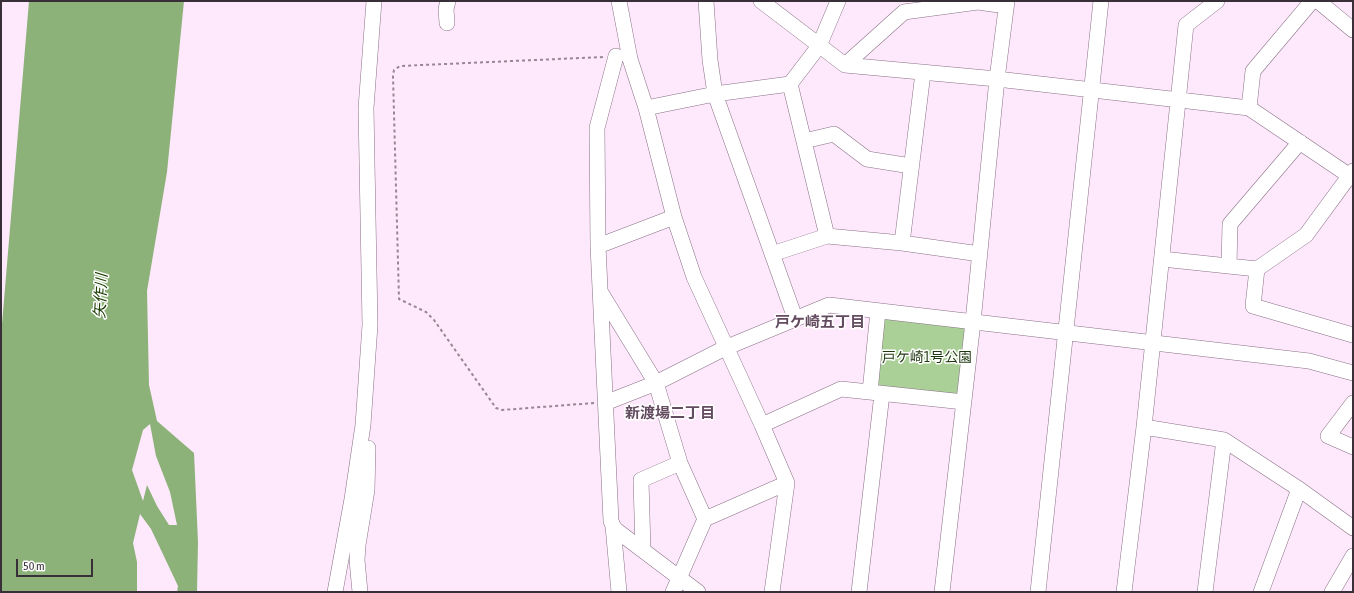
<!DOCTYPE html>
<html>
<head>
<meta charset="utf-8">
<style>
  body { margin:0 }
  #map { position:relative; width:1354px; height:593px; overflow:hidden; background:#fee8fb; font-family:"Asap Condensed",sans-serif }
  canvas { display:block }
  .frame { position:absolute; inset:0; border:2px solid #392f38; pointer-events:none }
  .scale { position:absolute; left:16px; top:559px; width:77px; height:18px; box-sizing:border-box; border:2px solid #392f38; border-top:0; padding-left:5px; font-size:12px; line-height:14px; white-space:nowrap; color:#392f38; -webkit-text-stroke:3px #fff; paint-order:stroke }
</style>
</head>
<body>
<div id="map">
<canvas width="1354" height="593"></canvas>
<div class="frame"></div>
<div class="scale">50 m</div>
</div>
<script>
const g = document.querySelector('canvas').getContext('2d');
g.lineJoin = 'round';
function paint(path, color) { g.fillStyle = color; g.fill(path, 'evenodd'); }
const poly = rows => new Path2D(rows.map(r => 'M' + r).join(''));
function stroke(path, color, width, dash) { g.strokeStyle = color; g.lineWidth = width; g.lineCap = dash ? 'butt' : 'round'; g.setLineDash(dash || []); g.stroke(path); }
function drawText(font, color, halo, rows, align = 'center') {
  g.font = font + ' "Asap Condensed","Noto Sans JP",sans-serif'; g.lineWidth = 3; g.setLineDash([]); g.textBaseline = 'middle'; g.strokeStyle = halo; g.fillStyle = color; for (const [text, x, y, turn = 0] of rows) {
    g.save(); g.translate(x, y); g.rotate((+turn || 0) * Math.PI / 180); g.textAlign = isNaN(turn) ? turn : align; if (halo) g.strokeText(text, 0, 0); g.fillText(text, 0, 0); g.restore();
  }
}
const green = poly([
  [883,316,968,326,960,397,876,388]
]);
const water = poly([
  [29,1,184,1,167,172,147,291,149,385,157,421,194,453,198,542,197,592,177,592,178,586,161,550,151,529,140,514,133,543,137,562,137,592,1,592,1,336],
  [150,424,156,456,170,492,177,525,169,525,157,506,147,485,143,501,132,470,143,430]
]);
const path = poly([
  [594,403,502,410,496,408,434,320,426,312,399,299,393,76,394,70,400,66,603,57]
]);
const minor = poly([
  [619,1,630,59,646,108,674,217,694,277,762,425,787,483,772,592],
  [706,1,710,60,715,94,795,318],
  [761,1,845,65,997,79,1249,108,1353,178],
  [1318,1,1353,30],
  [447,23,446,9,448,1],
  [845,65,904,12,978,2,1006,6],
  [790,84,827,236],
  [646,108,715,94,790,84,819,46,838,1],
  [1249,108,1253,71,1312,1],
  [804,141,834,134,867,159,911,166],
  [674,217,598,246,611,521,613,526,616,530,698,592],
  [902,243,923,73],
  [598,246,597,128,616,56],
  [772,254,827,236,902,243,980,254],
  [1162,259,1257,269,1306,235,1353,171],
  [1229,266,1230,224,1300,142],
  [1257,269,1253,306,1353,335],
  [601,293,656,383,680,463,705,519],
  [870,392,878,311],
  [605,403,656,383,725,348,829,305,1309,361,1353,373],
  [1353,403,1328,436,1353,447],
  [762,425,841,389,964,402],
  [1144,427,1224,440,1299,489,1353,528],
  [613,526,619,592],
  [643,550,641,480,680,463],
  [335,592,352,499,363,425,370,325,366,108,374,1],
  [360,592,357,560,358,545,367,490,368,448],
  [673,592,705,519,787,483],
  [859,592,882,394],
  [942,592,973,322,997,79,1007,1],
  [1038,592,1101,1],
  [1124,592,1144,427,1186,25,1217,1],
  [1205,592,1224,440],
  [1261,592,1299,489],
  [1332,592,1353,556]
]);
const parkNames = [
  ["戸ケ崎1号公園",927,358]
];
const waterNames = [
  ["矢作川",101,296,-87]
];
const neighbourhoodNames = [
  ["戸ケ崎五丁目",820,322],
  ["新渡場二丁目",670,413]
];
paint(green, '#abd097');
paint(water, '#8cb179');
stroke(minor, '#897186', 16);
stroke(path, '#968694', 2, [3, 3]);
stroke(minor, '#fff', 15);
drawText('14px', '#1f370f', '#fff', parkNames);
drawText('italic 15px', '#1b3d00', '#fff', waterNames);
drawText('bold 15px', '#634c60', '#fff', neighbourhoodNames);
</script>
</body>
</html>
